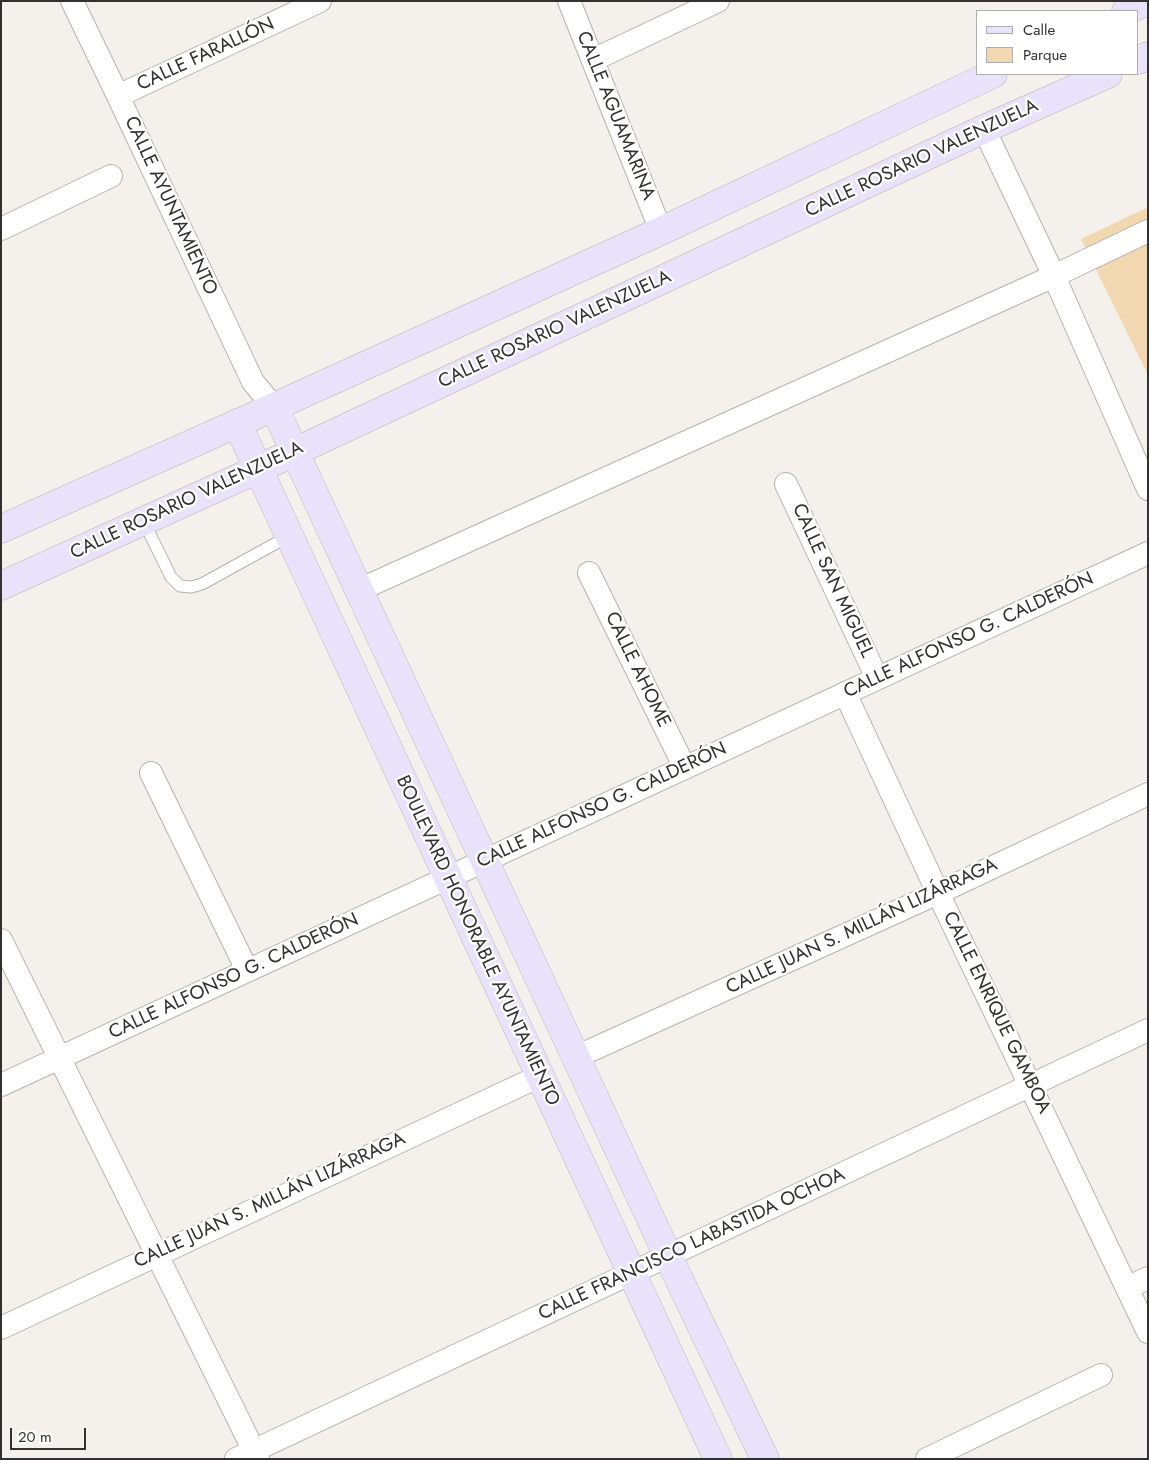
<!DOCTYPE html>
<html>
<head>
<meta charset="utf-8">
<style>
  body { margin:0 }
  #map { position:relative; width:1149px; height:1460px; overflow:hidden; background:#f4f0eb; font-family:Jost,sans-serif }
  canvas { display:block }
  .frame { position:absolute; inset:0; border:2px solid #32312f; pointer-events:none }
  .legend { position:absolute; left:976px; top:10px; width:162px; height:65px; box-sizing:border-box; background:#fff; border:1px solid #adadac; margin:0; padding:6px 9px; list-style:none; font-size:15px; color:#32312f }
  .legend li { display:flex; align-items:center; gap:10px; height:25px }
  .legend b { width:25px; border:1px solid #adadac }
  .scale { position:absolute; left:10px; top:1428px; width:76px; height:22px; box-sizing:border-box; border:2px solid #32312f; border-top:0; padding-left:6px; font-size:15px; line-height:18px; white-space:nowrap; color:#32312f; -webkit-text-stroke:4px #fff; paint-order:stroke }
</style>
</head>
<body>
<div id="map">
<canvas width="1149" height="1460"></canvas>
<div class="frame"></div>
<ul class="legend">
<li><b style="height:6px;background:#e9e2fb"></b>Calle</li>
<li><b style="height:14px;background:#f2d8b0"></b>Parque</li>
</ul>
<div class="scale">20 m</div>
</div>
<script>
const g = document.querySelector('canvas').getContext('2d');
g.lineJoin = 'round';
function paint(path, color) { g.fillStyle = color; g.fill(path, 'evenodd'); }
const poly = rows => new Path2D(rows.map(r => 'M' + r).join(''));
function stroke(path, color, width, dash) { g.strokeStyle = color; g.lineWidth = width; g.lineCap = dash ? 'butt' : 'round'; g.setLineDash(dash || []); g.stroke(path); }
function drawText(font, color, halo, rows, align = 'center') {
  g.font = font + ' Jost,sans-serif'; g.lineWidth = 4.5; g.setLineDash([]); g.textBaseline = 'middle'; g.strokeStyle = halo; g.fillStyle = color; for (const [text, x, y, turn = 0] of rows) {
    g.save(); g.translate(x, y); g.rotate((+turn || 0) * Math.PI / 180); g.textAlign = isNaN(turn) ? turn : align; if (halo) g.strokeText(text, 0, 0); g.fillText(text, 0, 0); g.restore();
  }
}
const green = poly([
  [1148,207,1148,375,1081,239]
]);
const lane = poly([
  [143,520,171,577,180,586,191,587,202,584,289,536]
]);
const street = poly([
  [72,1,118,96,253,382,274,407],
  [569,1,661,231],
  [593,60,718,1],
  [118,96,320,1],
  [984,129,1054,276,1148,489],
  [1,229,111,176],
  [786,484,877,678],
  [589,573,685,768],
  [359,590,1054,276,1148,231],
  [845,693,938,893,1148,1332],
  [151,773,247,970],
  [1,940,258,1459],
  [576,1057,938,893,1148,794],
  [1,1085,1148,553],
  [1127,1288,1148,1278],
  [1,1328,540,1076],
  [236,1459,1148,1030],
  [927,1459,1101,1375]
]);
const secondary = poly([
  [1126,11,1147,1],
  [1138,60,1148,56],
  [274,407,668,1256,765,1459],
  [237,423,718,1459],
  [1,529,274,407,661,231,993,74],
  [1,586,258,469,984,129,1108,74]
]);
const streetNames = [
  ["CALLE FARALLÓN",206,55,-25],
  ["CALLE AGUAMARINA",615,116,68],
  ["CALLE ROSARIO VALENZUELA",922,159,-25],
  ["CALLE AYUNTAMIENTO",170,206,65],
  ["CALLE ROSARIO VALENZUELA",555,330,-25],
  ["CALLE ROSARIO VALENZUELA",187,501,-25],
  ["CALLE SAN MIGUEL",832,581,65],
  ["CALLE ALFONSO G. CALDERÓN",969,636,-25],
  ["CALLE AHOME",637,670,64],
  ["CALLE ALFONSO G. CALDERÓN",602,806,-25],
  ["CALLE JUAN S. MILLÁN LIZÁRRAGA",862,927,-25],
  ["BOULEVARD HONORABLE AYUNTAMIENTO",477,941,65],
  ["CALLE ALFONSO G. CALDERÓN",234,977,-25],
  ["CALLE ENRIQUE GAMBOA",996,1013,64],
  ["CALLE JUAN S. MILLÁN LIZÁRRAGA",270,1201,-25],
  ["CALLE FRANCISCO LABASTIDA OCHOA",692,1245,-25]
];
paint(green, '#f2d8b0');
stroke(lane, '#b6b3ae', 13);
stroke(street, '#b6b3ae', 24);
stroke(secondary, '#b6b3ae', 29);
stroke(lane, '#fff', 11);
stroke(street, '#fff', 22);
stroke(secondary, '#e9e2fb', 28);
drawText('19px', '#32312f', '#fff', streetNames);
</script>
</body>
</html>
